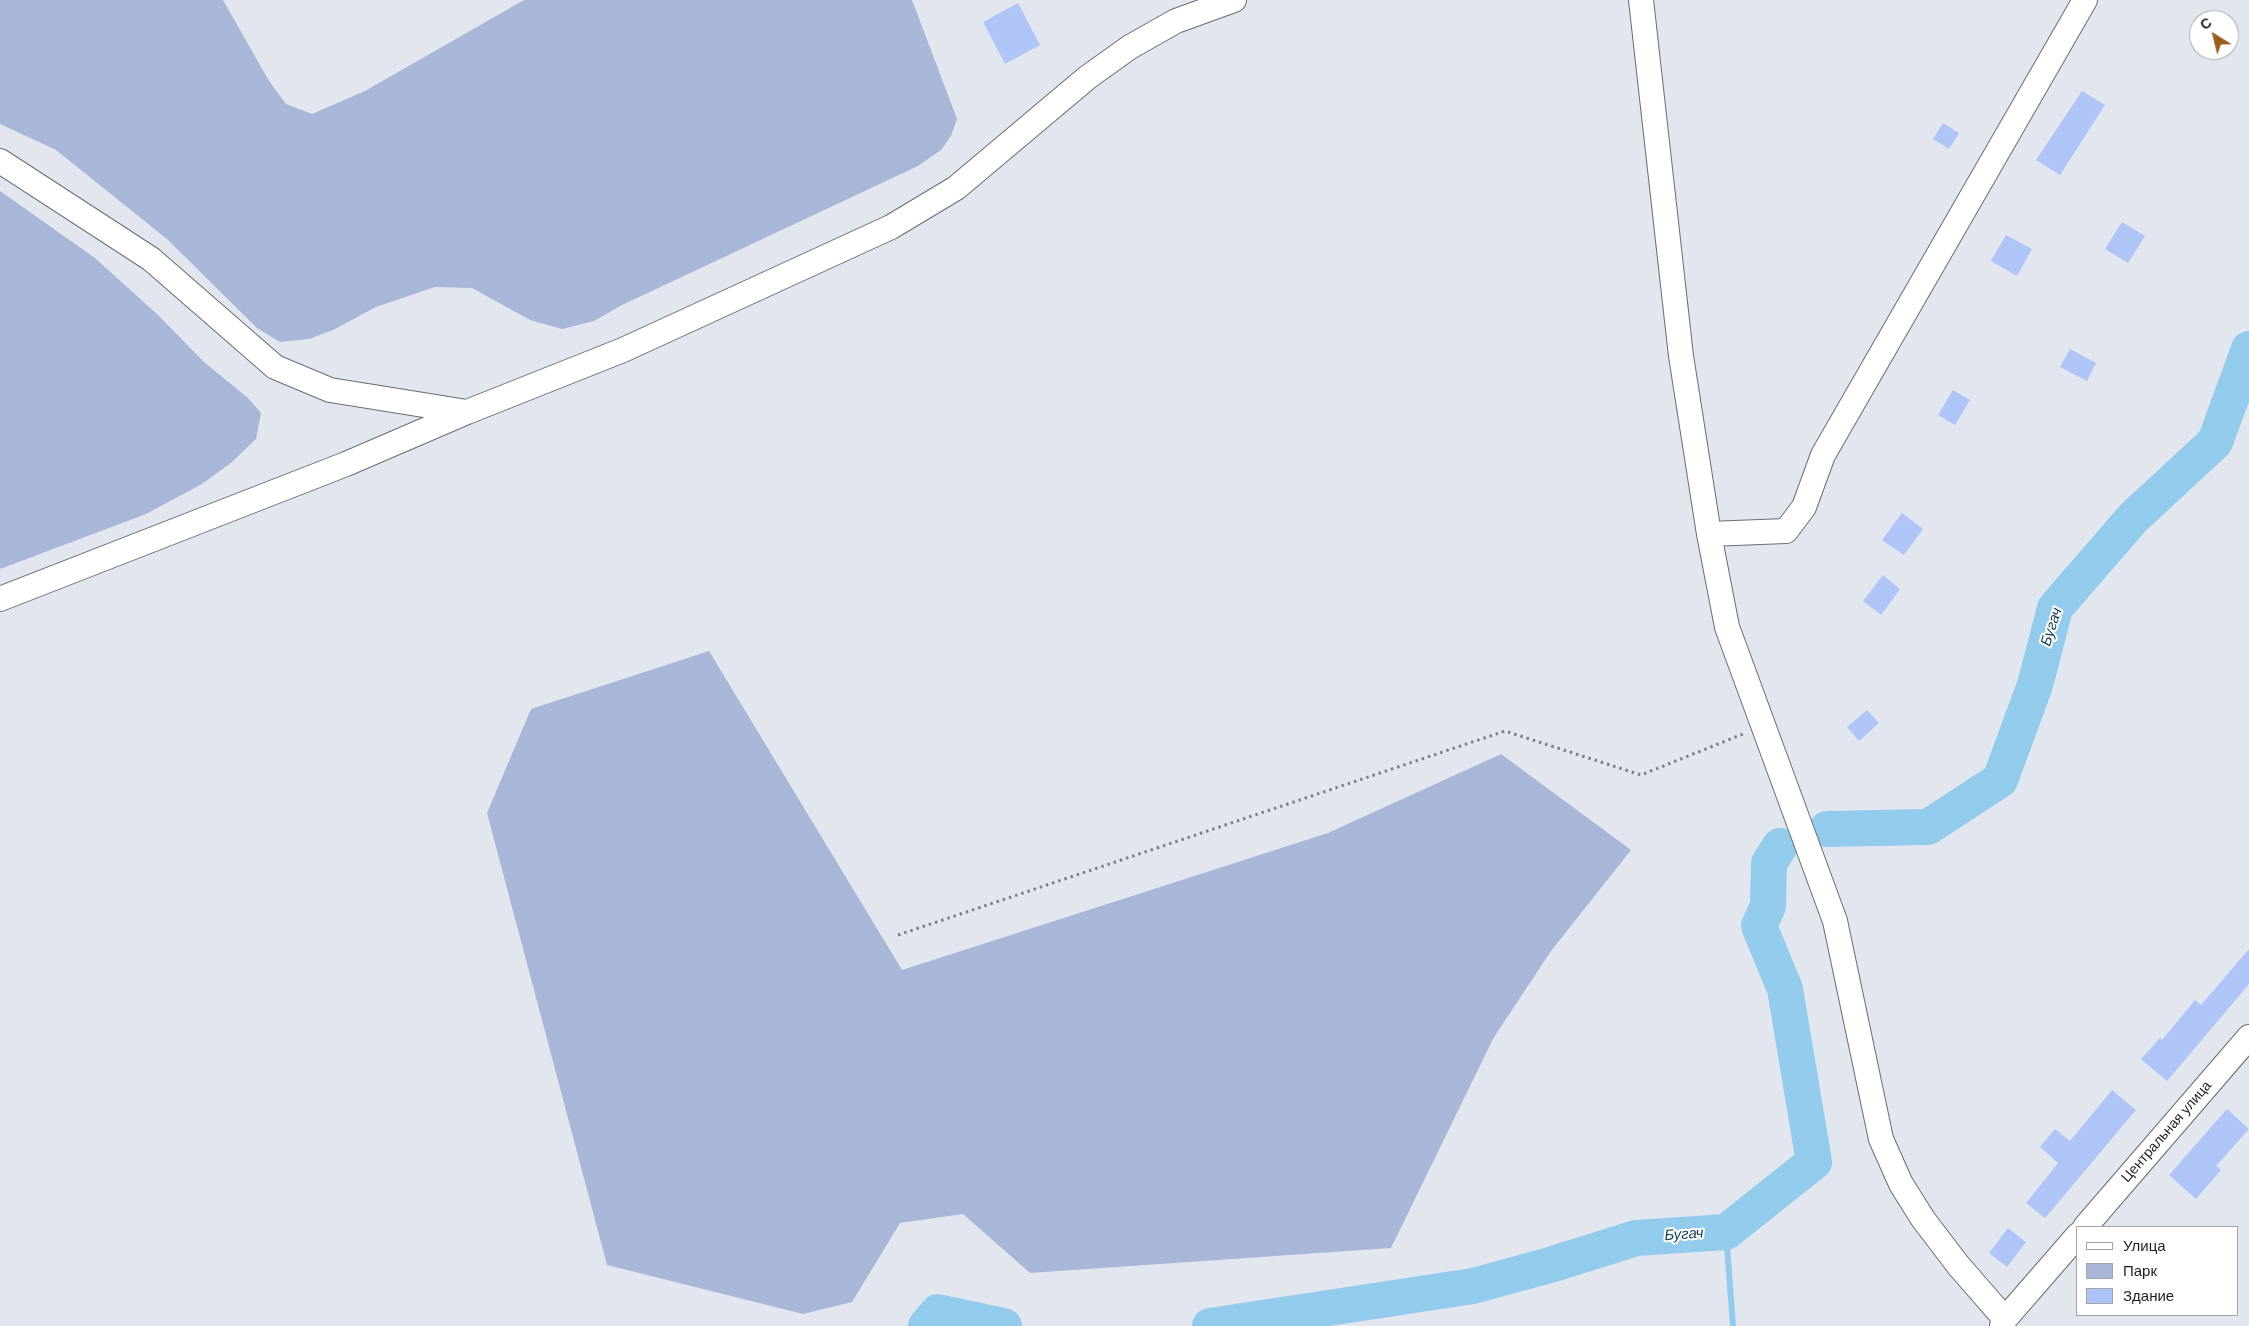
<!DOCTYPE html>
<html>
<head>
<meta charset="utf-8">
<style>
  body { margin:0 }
  #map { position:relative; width:2249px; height:1326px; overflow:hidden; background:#e2e6ef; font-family:"DM Sans",sans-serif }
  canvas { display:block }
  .legend { position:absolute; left:2076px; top:1226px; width:162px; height:90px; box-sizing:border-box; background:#fff; border:1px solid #a5a5a7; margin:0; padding:6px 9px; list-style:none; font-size:15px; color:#1e1f22 }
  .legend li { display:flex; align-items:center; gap:10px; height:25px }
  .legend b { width:25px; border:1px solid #a5a5a7 }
  .north { position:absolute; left:2189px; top:10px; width:50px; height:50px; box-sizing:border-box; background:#fff; border:1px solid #a5a5a7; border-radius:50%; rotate:324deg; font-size:14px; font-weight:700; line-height:20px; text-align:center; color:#1e1f22 }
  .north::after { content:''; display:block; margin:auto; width:18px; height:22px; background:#9a5d20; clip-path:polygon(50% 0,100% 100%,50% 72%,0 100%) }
</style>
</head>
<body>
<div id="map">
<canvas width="2249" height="1326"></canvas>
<ul class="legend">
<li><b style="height:6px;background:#fff"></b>Улица</li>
<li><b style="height:14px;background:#a8b6d7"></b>Парк</li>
<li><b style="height:14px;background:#afc5f7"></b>Здание</li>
</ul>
<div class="north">С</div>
</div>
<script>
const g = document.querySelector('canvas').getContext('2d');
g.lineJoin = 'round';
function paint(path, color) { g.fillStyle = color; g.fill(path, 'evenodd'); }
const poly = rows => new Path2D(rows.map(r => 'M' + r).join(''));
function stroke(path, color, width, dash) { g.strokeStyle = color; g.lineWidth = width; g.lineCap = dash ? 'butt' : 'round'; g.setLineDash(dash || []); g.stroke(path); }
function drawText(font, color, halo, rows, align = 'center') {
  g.font = font + ' "DM Sans",sans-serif'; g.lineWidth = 4; g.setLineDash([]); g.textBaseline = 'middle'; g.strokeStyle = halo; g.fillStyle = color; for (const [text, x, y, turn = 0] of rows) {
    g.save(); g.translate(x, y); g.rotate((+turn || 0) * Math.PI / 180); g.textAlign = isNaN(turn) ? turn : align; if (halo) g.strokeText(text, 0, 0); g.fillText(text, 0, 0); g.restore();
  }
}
const green = poly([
  [0,0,223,0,269,81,286,104,312,114,365,91,524,0,912,0,957,119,951,136,941,150,918,166,622,305,594,321,562,329,530,320,472,288,435,287,376,307,333,330,309,339,280,342,257,328,167,239,56,150,0,124],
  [0,191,95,258,158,315,204,362,248,398,261,413,256,439,232,462,202,484,146,514,0,569],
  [709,651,902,970,1328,833,1501,754,1631,850,1551,951,1494,1037,1391,1248,1030,1273,963,1214,900,1223,852,1302,803,1314,607,1265,487,813,531,709]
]);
const stream = poly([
  [1726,1232,1733,1326]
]);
const river = poly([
  [1827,829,1928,827,2000,780,2035,685,2055,608,2133,518,2215,442,2249,349],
  [926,1326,938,1312,1004,1326],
  [1210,1326,1473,1286,1550,1265,1636,1238,1726,1232,1814,1162,1785,989,1759,926,1768,906,1769,863,1780,846]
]);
const building = poly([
  [1018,3,1040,45,1005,64,983,22],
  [2082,91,2105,105,2060,175,2036,160],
  [1943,123,1959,133,1949,149,1933,139],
  [2122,222,2145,236,2128,263,2105,249],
  [2006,235,2032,249,2017,276,1991,261],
  [2070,349,2096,363,2087,381,2060,367],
  [1953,390,1970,400,1955,425,1938,415],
  [1902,513,1923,529,1904,555,1882,540],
  [1883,575,1900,589,1881,615,1863,601],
  [1867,710,1879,723,1859,741,1847,727],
  [2249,949,2249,984,2167,1081,2141,1059,2160,1038,2162,1040,2195,1000,2201,1005],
  [2112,1090,2136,1110,2045,1218,2026,1203,2058,1163,2040,1147,2055,1129,2070,1141],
  [2227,1109,2249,1129,2216,1166,2221,1170,2196,1199,2169,1175],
  [2008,1228,2026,1242,2007,1267,1989,1253]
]);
const path = poly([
  [898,935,1505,731,1641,775,1743,734]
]);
const minor = poly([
  [1641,0,1681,356,1709,534,1727,627,1835,921,1881,1139,1901,1184,1923,1219,1958,1265,2005,1319],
  [0,161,151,259,275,367,330,390,467,412],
  [1709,534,1786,531,1804,507,1823,455,2085,0],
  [0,599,346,464,467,412,623,350,891,227,956,188,1088,77,1130,47,1176,21,1234,0],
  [2085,1227,2249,1037],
  [2002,1326,2005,1319,2078,1235]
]);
const streetNames = [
  ["Центральная улица",2167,1132,-49]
];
const waterNames = [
  ["Бугач",2052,627,-72],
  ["Бугач",1684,1235,-4]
];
paint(green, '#a8b6d7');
stroke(stream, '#93cbec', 6);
stroke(river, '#93cbec', 36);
paint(building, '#afc5f7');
stroke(minor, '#696c73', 26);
stroke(path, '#7d8086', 3, [2.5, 4]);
stroke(minor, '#fff', 24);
drawText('14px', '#1e1f22', '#fff', streetNames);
drawText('italic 15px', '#123f56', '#fff', waterNames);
</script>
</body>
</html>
